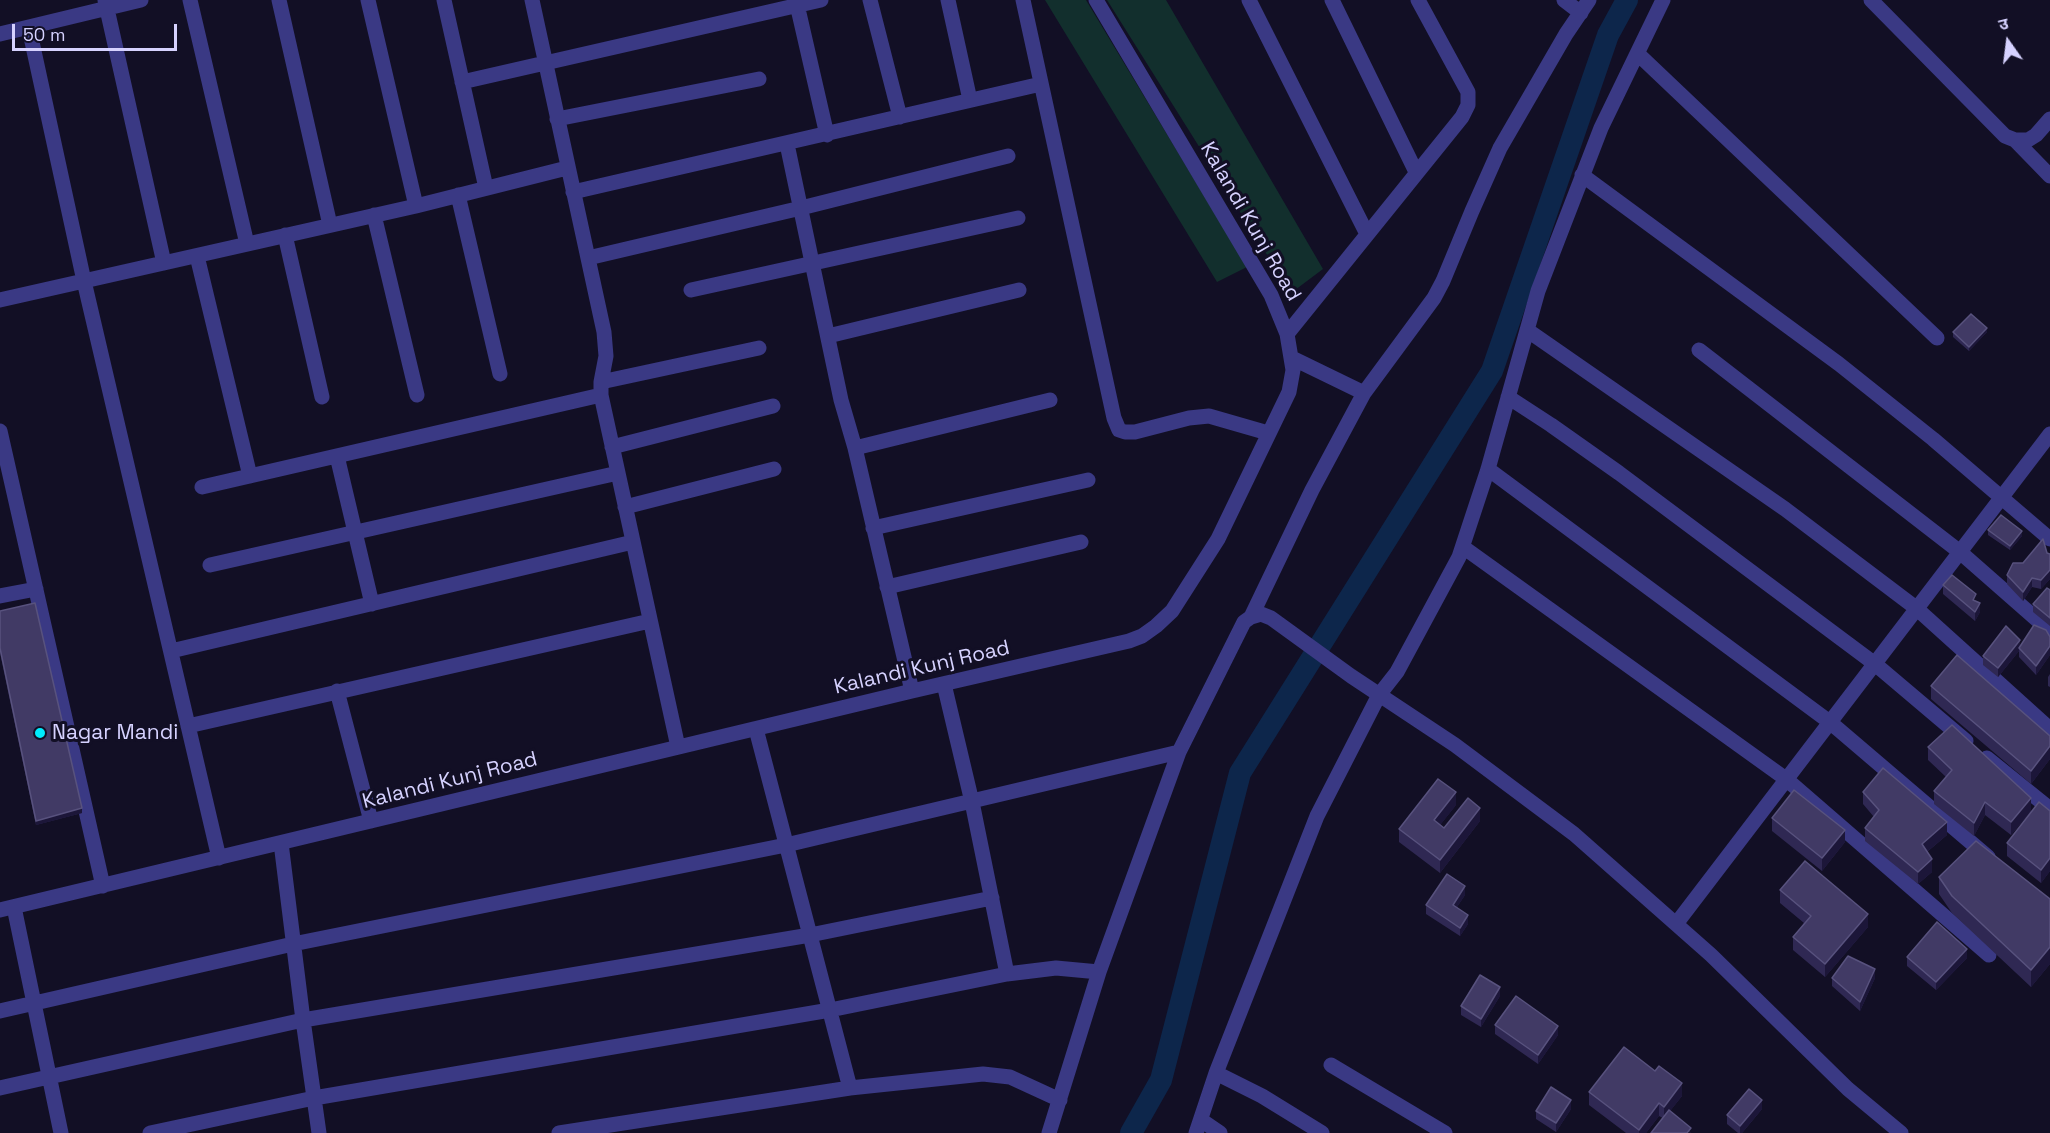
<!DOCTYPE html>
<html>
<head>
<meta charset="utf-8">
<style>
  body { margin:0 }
  #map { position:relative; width:2050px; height:1133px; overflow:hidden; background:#120f25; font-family:"Space Grotesk","Noto Sans Devanagari",sans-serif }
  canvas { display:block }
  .north { position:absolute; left:1978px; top:12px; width:60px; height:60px; -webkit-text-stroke:4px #120f25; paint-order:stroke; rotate:346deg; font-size:16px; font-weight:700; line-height:24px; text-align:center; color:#d6d2ff }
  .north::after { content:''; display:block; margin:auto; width:21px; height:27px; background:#d6d2ff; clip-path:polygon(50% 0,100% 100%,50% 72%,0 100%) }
  .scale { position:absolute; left:12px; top:24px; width:165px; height:27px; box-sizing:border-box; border:3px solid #d6d2ff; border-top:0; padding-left:8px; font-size:18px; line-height:21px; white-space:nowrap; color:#d6d2ff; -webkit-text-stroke:4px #120f25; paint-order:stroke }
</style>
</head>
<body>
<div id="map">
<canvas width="2050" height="1133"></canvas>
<div class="north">उ</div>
<div class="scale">50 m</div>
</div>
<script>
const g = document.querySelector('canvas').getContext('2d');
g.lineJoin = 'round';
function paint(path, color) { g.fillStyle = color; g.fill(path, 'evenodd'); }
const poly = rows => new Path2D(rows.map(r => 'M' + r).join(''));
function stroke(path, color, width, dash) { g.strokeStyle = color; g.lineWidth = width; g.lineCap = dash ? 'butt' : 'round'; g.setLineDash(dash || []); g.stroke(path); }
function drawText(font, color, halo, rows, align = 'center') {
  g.font = font + ' "Space Grotesk",sans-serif'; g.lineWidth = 6; g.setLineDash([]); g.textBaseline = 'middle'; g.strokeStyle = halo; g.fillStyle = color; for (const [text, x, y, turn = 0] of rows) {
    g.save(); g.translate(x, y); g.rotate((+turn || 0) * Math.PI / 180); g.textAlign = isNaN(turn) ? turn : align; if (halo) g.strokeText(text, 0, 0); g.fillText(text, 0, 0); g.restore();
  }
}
const green = poly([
  [1045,0,1086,0,1247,267,1217,282],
  [1107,0,1166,0,1323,269,1291,293]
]);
const canal = poly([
  [1131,1133,1161,1080,1240,773,1492,371,1608,35,1627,0]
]);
const minor = poly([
  [105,0,164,263],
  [190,0,247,244],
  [279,0,330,225],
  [368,0,416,206],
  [444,0,486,188],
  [532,0,604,332,606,356,601,382,601,395,678,747],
  [796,0,827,135],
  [870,0,900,117],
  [948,0,970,100],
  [1023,0,1114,418,1119,430,1125,432,1135,432,1189,418,1209,416,1268,433],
  [1249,0,1367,234],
  [1332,0,1416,172],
  [1564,0,1581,13],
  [1871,0,2005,136,2015,140,2028,140,2036,135,2050,119],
  [29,28,84,281,219,858],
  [0,34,141,0],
  [1638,54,1937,338],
  [462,82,821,0],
  [557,119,759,79],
  [2015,140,2050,176],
  [787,144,841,400,855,448,912,691],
  [1582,175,1839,364,1933,439,2050,539],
  [573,192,1041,84],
  [458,195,500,374],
  [374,215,417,395],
  [285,235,322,397],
  [197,256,250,476],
  [588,258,801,208,1008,156],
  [691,290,1018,218],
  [0,300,416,206,567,168],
  [1527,330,1785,509,1916,608,2050,729],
  [1287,334,1462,117,1468,105,1468,92,1418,0],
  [828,336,1019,290],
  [1699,350,1960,552,2050,631],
  [1292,358,1364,393],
  [601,382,759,348],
  [1508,397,1551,425,1619,473,1875,664,1966,741],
  [0,431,103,886],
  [612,447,773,406],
  [855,448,1050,400],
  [337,456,372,604],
  [1488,469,1831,723,1988,857],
  [202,487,601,395],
  [625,507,774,469],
  [873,528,1088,480],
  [1463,547,1786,779,1989,955],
  [210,565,618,473],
  [887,587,1081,542],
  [0,596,36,589],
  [1251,617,1312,490,1364,393,1434,298,1443,281,1472,211,1500,148,1566,34,1589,0],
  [171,651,633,542],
  [944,684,972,802,1007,974],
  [337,691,371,821],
  [188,726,650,621],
  [756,729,850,1088],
  [1987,758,2050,809],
  [281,843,303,1020,319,1133],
  [14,907,61,1133],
  [0,910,912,691,1129,641,1142,636,1156,626,1172,611,1218,539,1289,392,1293,370,1287,334,1271,295,1096,0],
  [1676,924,2050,434],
  [0,1011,293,944,786,845,1179,752],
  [1331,1065,1445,1133],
  [1216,1073,1262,1096,1322,1133],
  [0,1088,303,1020,810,935,992,898],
  [1201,1120,1220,1133],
  [150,1133,314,1098,830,1010,1007,974,1056,968,1099,972],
  [559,1133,850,1088,983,1074,1010,1077,1060,1100],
  [1049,1133,1099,972,1179,752,1244,622,1251,617,1261,614,1271,618,1351,676,1455,745,1574,834,1711,955,1848,1089,1901,1133],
  [1196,1133,1216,1073,1317,816,1379,695,1397,672,1459,557,1488,469,1538,291,1601,128,1663,0]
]);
const wall = poly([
  [1953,332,1987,332,1969,351,1953,337],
  [1988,530,2022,536,2010,550,1988,535],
  [2047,553,2050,554,2050,579,2041,589,2032,587,2023,601,2007,584,2007,575,2023,563],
  [1943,585,1976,601,1980,612,1975,621,1943,594],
  [2050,590,2050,626,2033,612,2033,604],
  [0,611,82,813,36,825,0,653],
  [2050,637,2050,655,2036,675,2019,657,2019,651,1998,677,1983,665,1983,656],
  [2050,674,2050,687,2048,686,2048,677],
  [1931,686,2050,736,2050,759,2031,784,1931,699],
  [1928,747,2031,811,2011,835,1985,815,1974,836,1934,804,1934,791,1946,777,1928,760],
  [1863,792,1947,835,1927,852,1932,872,1918,884,1865,841,1865,828,1874,817,1863,804],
  [1456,805,1440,825,1444,828,1480,821,1440,873,1399,842,1399,829],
  [2050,811,2050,871,2041,883,2007,856,2007,843],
  [1772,818,1845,842,1822,871,1772,831],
  [1939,877,2050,899,2050,964,2031,987,1952,913,1939,894],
  [1780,890,1868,927,1825,977,1793,950,1793,937,1804,923,1780,903],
  [1465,895,1457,907,1468,924,1460,936,1426,914,1426,905],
  [1907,957,1967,958,1936,990,1907,966],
  [1832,978,1875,978,1860,1011,1832,986],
  [1500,996,1481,1027,1461,1015,1461,1006],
  [1495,1025,1558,1035,1538,1064,1495,1034],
  [1589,1092,1682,1096,1670,1111,1691,1133,1659,1116,1646,1133,1626,1133,1589,1105],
  [1571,1109,1556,1132,1536,1119,1536,1111],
  [1762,1109,1742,1133,1738,1133,1727,1124,1727,1115]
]);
const shadedWall = poly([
  [1987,328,1987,332,1969,351,1969,347],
  [2022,531,2022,536,2010,550,2010,546],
  [2050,570,2050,579,2041,589,2041,580],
  [2032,578,2032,587,2023,601,2023,592],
  [1980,603,1980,612,1975,621,1975,612],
  [2020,640,2020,649,2019,648,2019,651,1998,677,1998,668],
  [2050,646,2050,655,2036,675,2036,666],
  [2050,746,2050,759,2031,784,2031,771],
  [1456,792,1456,805,1434,833,1434,820],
  [2031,798,2031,811,2011,835,2011,822],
  [1985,802,1985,815,1974,836,1974,823],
  [82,808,82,813,36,825,36,821],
  [1480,808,1480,821,1440,873,1440,860],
  [1947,822,1947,835,1922,856,1922,844],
  [1845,830,1845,842,1822,871,1822,858],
  [2050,858,2050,871,2041,883,2041,870],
  [1932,859,1932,872,1918,884,1918,872],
  [1465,886,1465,895,1453,913,1453,905],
  [1868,914,1868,927,1825,977,1825,964],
  [1468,915,1468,924,1460,936,1460,928],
  [2050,947,2050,964,2031,987,2031,970],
  [1967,949,1967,958,1936,990,1936,982],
  [1875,969,1875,978,1860,1011,1860,1002],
  [1500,987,1500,996,1481,1027,1481,1019],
  [1558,1026,1558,1035,1538,1064,1538,1055],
  [1682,1083,1682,1096,1664,1119,1664,1107],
  [1571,1100,1571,1109,1556,1132,1556,1123],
  [1762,1100,1762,1109,1742,1133,1740,1133,1740,1126],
  [1659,1103,1659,1116,1646,1133,1639,1133,1639,1130]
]);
const building = poly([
  [1971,314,1987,328,1969,347,1953,332,1971,314],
  [2001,515,2022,531,2010,546,1988,530,2001,515],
  [2043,539,2047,553,2050,554,2050,570,2041,580,2032,578,2023,592,2007,575,2013,563,2023,563,2043,539],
  [1952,575,1976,594,1973,600,1980,603,1975,612,1943,585,1952,575],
  [2047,588,2050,590,2050,618,2033,604,2047,588],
  [35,603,82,808,36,821,0,648,0,611,35,603],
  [2034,625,2046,630,2050,637,2050,646,2036,666,2019,648,2034,625],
  [2006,626,2020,640,1998,668,1983,656,2006,626],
  [1957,655,2050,736,2050,746,2031,771,1931,686,1957,655],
  [1952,725,2031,798,2011,822,1985,802,1974,823,1934,791,1952,770,1928,747,1952,725],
  [1883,768,1947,822,1922,844,1932,859,1918,872,1865,828,1879,810,1863,792,1883,768],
  [1438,779,1456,792,1434,820,1444,828,1468,798,1480,808,1440,860,1399,829,1438,779],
  [1794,790,1845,830,1822,858,1772,818,1794,790],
  [2039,802,2050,811,2050,858,2041,870,2007,843,2039,802],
  [1976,841,2050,899,2050,947,2031,970,1952,896,1939,877,1976,841],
  [1805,861,1868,914,1825,964,1793,937,1811,916,1780,890,1805,861],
  [1447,874,1465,886,1453,905,1468,915,1460,928,1426,905,1447,874],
  [1937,922,1967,949,1936,982,1907,957,1937,922],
  [1848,956,1875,969,1860,1002,1832,978,1848,956],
  [1480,975,1500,987,1481,1019,1461,1006,1480,975],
  [1516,996,1558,1026,1538,1055,1495,1025,1516,996],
  [1624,1047,1655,1071,1659,1066,1682,1083,1664,1107,1659,1103,1639,1130,1589,1092,1624,1047],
  [1551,1087,1571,1100,1556,1123,1536,1111,1551,1087],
  [1749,1089,1762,1100,1740,1126,1727,1115,1749,1089],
  [1669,1110,1691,1128,1687,1133,1651,1133,1669,1110]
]);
const markers = [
  [40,733,6,"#00ebfd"]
];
const streetNames = [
  ["Kalandi Kunj Road",1250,222,60],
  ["Kalandi Kunj Road",922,668,-13],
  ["Kalandi Kunj Road",450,781,-14]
];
const poiNames = [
  ["Nagar Mandi",52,733]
];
paint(green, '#122f2d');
stroke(canal, '#0d264b', 22);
stroke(minor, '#3a3984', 15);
paint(wall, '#2f2853');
paint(shadedWall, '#1c1639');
paint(building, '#413a65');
stroke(building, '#58527e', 1.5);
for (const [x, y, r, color] of markers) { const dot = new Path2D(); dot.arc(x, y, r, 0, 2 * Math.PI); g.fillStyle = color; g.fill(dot); stroke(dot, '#120f25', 2); }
drawText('21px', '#d6d2ff', '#120f25', streetNames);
drawText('21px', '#d6d2ff', '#120f25', poiNames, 'left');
</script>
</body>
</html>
